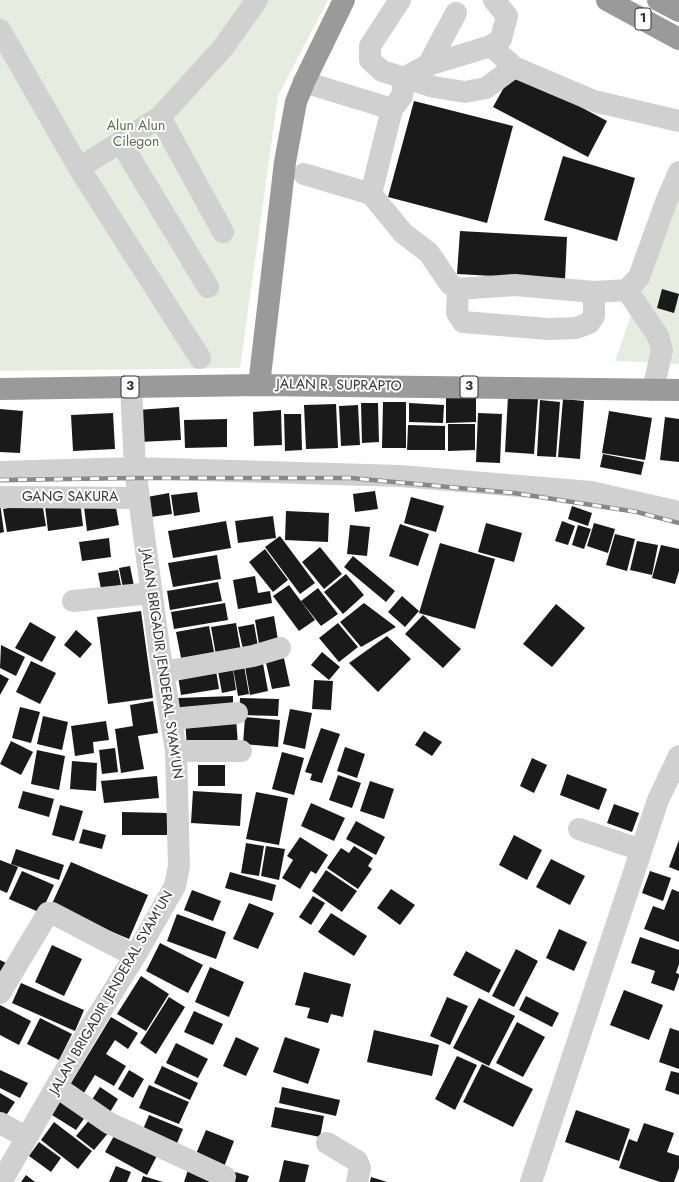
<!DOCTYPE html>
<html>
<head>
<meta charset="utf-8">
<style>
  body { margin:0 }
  canvas { display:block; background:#fff }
</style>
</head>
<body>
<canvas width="679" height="1182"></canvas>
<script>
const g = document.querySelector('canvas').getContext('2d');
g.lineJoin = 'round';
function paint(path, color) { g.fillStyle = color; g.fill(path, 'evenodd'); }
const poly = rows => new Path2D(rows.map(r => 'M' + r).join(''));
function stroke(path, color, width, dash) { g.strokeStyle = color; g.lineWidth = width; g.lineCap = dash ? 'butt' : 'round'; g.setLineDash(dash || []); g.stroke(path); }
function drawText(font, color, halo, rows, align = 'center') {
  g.font = font + ' Jost,sans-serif'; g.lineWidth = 4; g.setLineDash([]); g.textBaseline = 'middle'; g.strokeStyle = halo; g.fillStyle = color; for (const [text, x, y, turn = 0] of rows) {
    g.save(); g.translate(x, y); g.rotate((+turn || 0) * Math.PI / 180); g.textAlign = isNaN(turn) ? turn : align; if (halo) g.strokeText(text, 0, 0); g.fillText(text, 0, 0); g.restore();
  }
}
const green = poly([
  [0,0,328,0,278,96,240,368,0,371],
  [679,186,679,364,615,361,670,202]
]);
const building = poly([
  [513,71,607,121,588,157,493,107],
  [414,101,513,126,487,223,388,197],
  [563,156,635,178,617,241,544,220],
  [460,231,567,237,565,280,457,274],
  [662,289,679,294,674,313,657,308],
  [508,396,538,399,534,454,505,452],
  [446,398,476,398,476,422,446,423],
  [563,399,584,401,580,459,558,457],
  [540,400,560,402,556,457,537,456],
  [383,402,406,402,406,448,382,448],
  [361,403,378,403,379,442,362,443],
  [409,403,444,405,443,423,409,422],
  [336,404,338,448,306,449,304,405],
  [358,405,360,445,341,446,339,406],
  [179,407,181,440,139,442,138,410],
  [0,409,23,411,20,453,0,452],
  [281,410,282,445,254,446,253,412],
  [609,411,652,418,645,460,602,453],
  [113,413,115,449,73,451,71,415],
  [478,413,502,414,500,463,476,462],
  [284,414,301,414,302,450,285,451],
  [665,417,679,419,679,462,660,460],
  [227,419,227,447,185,448,184,420],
  [448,424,475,424,475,450,448,451],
  [408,425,445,426,445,450,407,450],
  [603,454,644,462,641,475,600,467],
  [375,491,378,509,355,512,353,494],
  [197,492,200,512,174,516,171,495],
  [169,493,172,514,151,517,147,497],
  [411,497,444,506,436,532,404,523],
  [80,501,83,526,48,531,45,506],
  [42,502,46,526,7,532,3,509],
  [115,502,119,525,87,531,84,507],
  [0,503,4,532,0,533],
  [572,506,592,513,588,526,568,519],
  [286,511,329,513,328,542,285,540],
  [273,516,276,538,238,543,235,521],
  [226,521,231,548,173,558,168,531],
  [562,521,575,526,568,545,555,541],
  [486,523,522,533,514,562,478,552],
  [594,523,615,529,608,553,587,546],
  [400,524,429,534,418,566,389,556],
  [350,525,370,527,367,556,347,554],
  [578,525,591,529,584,549,572,545],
  [615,534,635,539,627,571,606,565],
  [280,536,315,583,300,594,265,547],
  [109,538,111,557,82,561,79,542],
  [637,541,658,545,652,575,630,570],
  [440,543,495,559,475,629,419,613],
  [661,545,679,549,679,571,675,584,652,578],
  [320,547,342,574,324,589,302,562],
  [265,549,288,580,273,592,249,562],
  [217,555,221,579,173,587,168,563],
  [353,556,395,591,386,602,344,567],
  [130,566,135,591,124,593,119,568],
  [118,570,121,585,101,589,98,573],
  [346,574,364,595,343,614,324,592],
  [255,576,258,593,270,591,272,603,238,609,233,580],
  [218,582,222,601,170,610,167,591],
  [289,585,315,620,299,631,273,596],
  [318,588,338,614,321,626,301,601],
  [402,596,419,611,405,627,388,612],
  [225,603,228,620,174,629,171,612],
  [364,603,396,627,361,647,340,622],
  [556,604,585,628,552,667,523,644],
  [141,611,153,698,108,704,97,617],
  [423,615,461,649,443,668,405,634],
  [274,616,279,646,260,650,255,620],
  [30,622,56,637,42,662,15,648],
  [236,623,242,657,217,661,211,627],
  [338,623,358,647,339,662,319,638],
  [254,624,259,652,244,654,238,627],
  [209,626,216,662,183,668,176,632],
  [76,630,92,644,80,658,64,645],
  [387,636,411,659,378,692,349,663],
  [1,645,25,657,16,676,0,668],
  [282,649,290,686,272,689,264,654],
  [322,652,340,667,329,680,311,665],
  [262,658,268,691,250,695,244,661],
  [243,660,249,694,238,696,232,662],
  [31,661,56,673,40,704,16,692],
  [232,663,236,690,222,693,217,666],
  [215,664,219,689,181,695,177,670],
  [0,674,9,679,0,695],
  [314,680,333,681,331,710,312,709],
  [233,696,233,712,179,715,178,698],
  [240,698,279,699,278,716,239,715],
  [153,701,158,733,138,736,144,769,121,773,115,729,133,726,130,705],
  [20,707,40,712,31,743,12,738],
  [290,709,312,713,305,749,283,744],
  [43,716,68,722,62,750,37,744],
  [236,717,238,745,187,748,185,720],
  [245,717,280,720,278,747,243,744],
  [106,721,109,740,93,742,94,753,75,756,71,726],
  [321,728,340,734,322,783,310,780,312,774,305,772],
  [424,731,442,742,432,756,415,745],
  [11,741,33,752,21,775,0,764],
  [345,747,365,754,357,778,337,771],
  [115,748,118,772,102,774,99,750],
  [37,750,65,756,59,790,31,784],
  [282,752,304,758,294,795,272,789],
  [532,758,547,765,534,793,520,786],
  [72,761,97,763,96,791,70,789],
  [198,765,225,765,225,786,198,786],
  [567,774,607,789,599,810,560,795],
  [338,775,361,783,352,808,329,800],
  [157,776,159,798,104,803,101,781],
  [370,781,394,789,384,819,360,811],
  [23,791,54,799,49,817,18,808],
  [193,791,242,794,240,826,191,823],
  [256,792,288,798,279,845,246,839],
  [311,803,345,818,334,841,301,826],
  [614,804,639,813,632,832,607,823],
  [60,805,83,811,74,841,52,835],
  [122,812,167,813,167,835,122,835],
  [356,821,385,837,376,855,346,839],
  [83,829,106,835,102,849,79,843],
  [514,835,542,850,527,880,499,865],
  [300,837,328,855,316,874,311,871,300,889,282,878,293,860,287,856],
  [679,840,679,871,669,867],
  [246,843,264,846,259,876,241,873],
  [266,846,285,849,279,880,261,876],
  [354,846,373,858,368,866,372,869,358,889,327,868,341,848,349,853],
  [16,849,64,865,59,880,11,864],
  [551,859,585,876,570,905,536,887],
  [0,860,18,867,7,893,0,890],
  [71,862,148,895,129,939,51,906],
  [326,870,357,891,342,912,312,891],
  [22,871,54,885,41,913,9,899],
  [650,871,671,878,663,901,642,893],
  [230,872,276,885,272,901,225,888],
  [391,889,415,905,400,925,377,908],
  [672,889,679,892,679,942,644,929,653,906,664,910],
  [192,890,221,901,213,921,184,910],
  [313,896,325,903,311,925,299,917],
  [249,903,274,913,258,949,233,939],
  [331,913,367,936,354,956,318,932],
  [177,914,226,932,216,959,167,941],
  [559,929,587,942,574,971,546,958],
  [640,937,679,950,679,964,676,973,679,974,679,977,674,991,651,983,655,971,631,963],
  [160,943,203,965,188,993,146,971],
  [52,945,82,959,64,996,35,982],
  [516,949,538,961,514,1007,492,996],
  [466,951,501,970,489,993,453,975],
  [0,960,10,965,0,982],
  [210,967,244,982,229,1017,195,1002],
  [304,972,351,984,343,1017,331,1014,328,1023,307,1018,310,1008,295,1005],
  [141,976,169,994,146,1031,117,1014],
  [21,983,84,1010,75,1031,12,1003],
  [624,990,663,1005,649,1040,610,1025],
  [526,996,559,1013,552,1027,519,1010],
  [169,997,185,1007,156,1054,140,1043],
  [447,997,468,1006,450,1045,430,1036],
  [479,998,515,1016,489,1066,453,1048],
  [0,1005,31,1021,19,1045,0,1035],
  [194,1011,223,1024,213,1045,184,1032],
  [111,1017,138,1033,128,1049,115,1040,106,1054,126,1066,114,1086,95,1075,82,1096,68,1088],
  [40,1018,72,1034,59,1060,27,1044],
  [517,1022,545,1037,523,1077,496,1063],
  [670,1028,679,1031,679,1069,659,1062],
  [374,1030,439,1045,432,1076,367,1062],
  [236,1037,259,1048,246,1076,223,1066],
  [285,1037,320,1049,308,1084,273,1072],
  [176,1043,208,1059,198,1078,166,1063],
  [457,1056,477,1065,455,1110,435,1099],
  [482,1064,533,1089,513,1127,463,1102],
  [162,1066,198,1083,190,1100,154,1083],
  [0,1070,28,1083,20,1098,0,1088],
  [129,1070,144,1079,133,1098,118,1089],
  [671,1071,679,1073,679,1095,665,1090],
  [149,1085,189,1102,179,1124,139,1108],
  [100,1087,118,1099,107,1117,88,1106],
  [282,1087,340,1100,336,1116,279,1103],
  [0,1093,15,1102,3,1120,0,1118],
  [63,1097,88,1113,76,1130,52,1115],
  [275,1107,324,1116,320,1137,271,1127],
  [576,1110,630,1129,619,1161,565,1142],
  [149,1115,183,1129,175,1148,141,1134],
  [91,1118,109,1132,94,1150,76,1136],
  [54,1122,92,1151,78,1169,41,1140],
  [644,1123,674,1133,667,1152,679,1156,679,1168,674,1182,660,1182,619,1168,629,1139,637,1142],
  [119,1127,160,1150,147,1175,105,1152],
  [206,1130,234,1141,222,1172,193,1161],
  [39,1142,61,1158,51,1172,29,1156],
  [284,1160,309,1165,305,1182,279,1182],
  [116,1166,131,1172,127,1182,109,1182],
  [189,1167,218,1182,184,1182],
  [235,1172,249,1176,247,1182,232,1182],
  [26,1175,35,1182,21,1182],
  [143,1176,163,1182,141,1182],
  [371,1177,387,1182,370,1182]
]);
const minor = poly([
  [400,0,370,46,370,60,382,71,434,87,465,92,486,88,514,67],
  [0,30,79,168,200,358],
  [491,46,514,67,594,101,679,121],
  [428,65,456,13],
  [304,82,392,109,371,194],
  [392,109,402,96,404,78,428,65,491,46,501,39,507,16,494,0],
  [160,117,223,232],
  [121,143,208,287],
  [79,168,160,117,222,49,257,0],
  [304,174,371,194,403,233,429,253,450,284,458,289,515,285,594,292,627,290,639,277,666,202,679,172],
  [458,289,457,313,463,322,548,329,576,328,589,323,594,316,594,292],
  [627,290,658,336,662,350,653,390],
  [0,472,135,468,400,476,591,492,679,512],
  [0,497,139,498],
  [73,601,152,593],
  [163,672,253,656,280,648],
  [171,719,237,713],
  [176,751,241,751],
  [579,829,641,850],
  [0,993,48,913,52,913,135,956],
  [57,1087,109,1123,225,1177],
  [0,1123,26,1137],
  [327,1143,357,1161,360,1168,357,1182],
  [1,1182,89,1030,135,956,175,886,179,866,176,751,159,648,135,468,131,387],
  [531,1182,658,800,679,756]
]);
const highway = poly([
  [607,0,679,39],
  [658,0,679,11],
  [259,385,285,162,296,102,304,82,344,0],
  [0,389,259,385,679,390]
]);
const rail = poly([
  [0,480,136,478,351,478,514,493,637,512,679,523]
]);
const shields = [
  [643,19,16],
  [130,387,18],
  [469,387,18]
];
const shieldNames = [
  ["1",643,19],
  ["3",130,387],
  ["3",469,387]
];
const parkNames = [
  ["Alun Alun",136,127],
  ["Cilegon",136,143]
];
const streetNames = [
  ["JALAN R. SUPRAPTO",339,386,1],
  ["GANG SAKURA",70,498],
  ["JALAN BRIGADIR JENDERAL SYAM'UN",161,664,82],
  ["JALAN BRIGADIR JENDERAL SYAM'UN",112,993,-60]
];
paint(green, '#e6ecdf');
paint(building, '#1a1a1a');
stroke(minor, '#d0d0d0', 22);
stroke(highway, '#9a9a9a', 22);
stroke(rail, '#888', 4.5);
stroke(rail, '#fff', 3, [9]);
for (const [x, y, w] of shields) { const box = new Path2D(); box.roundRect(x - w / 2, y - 11, w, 22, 3); g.fillStyle = '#fff'; g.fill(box); stroke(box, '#333', 1); }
drawText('bold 13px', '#333', null, shieldNames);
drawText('14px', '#56703f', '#fff', parkNames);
drawText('14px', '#333', '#fff', streetNames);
</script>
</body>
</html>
